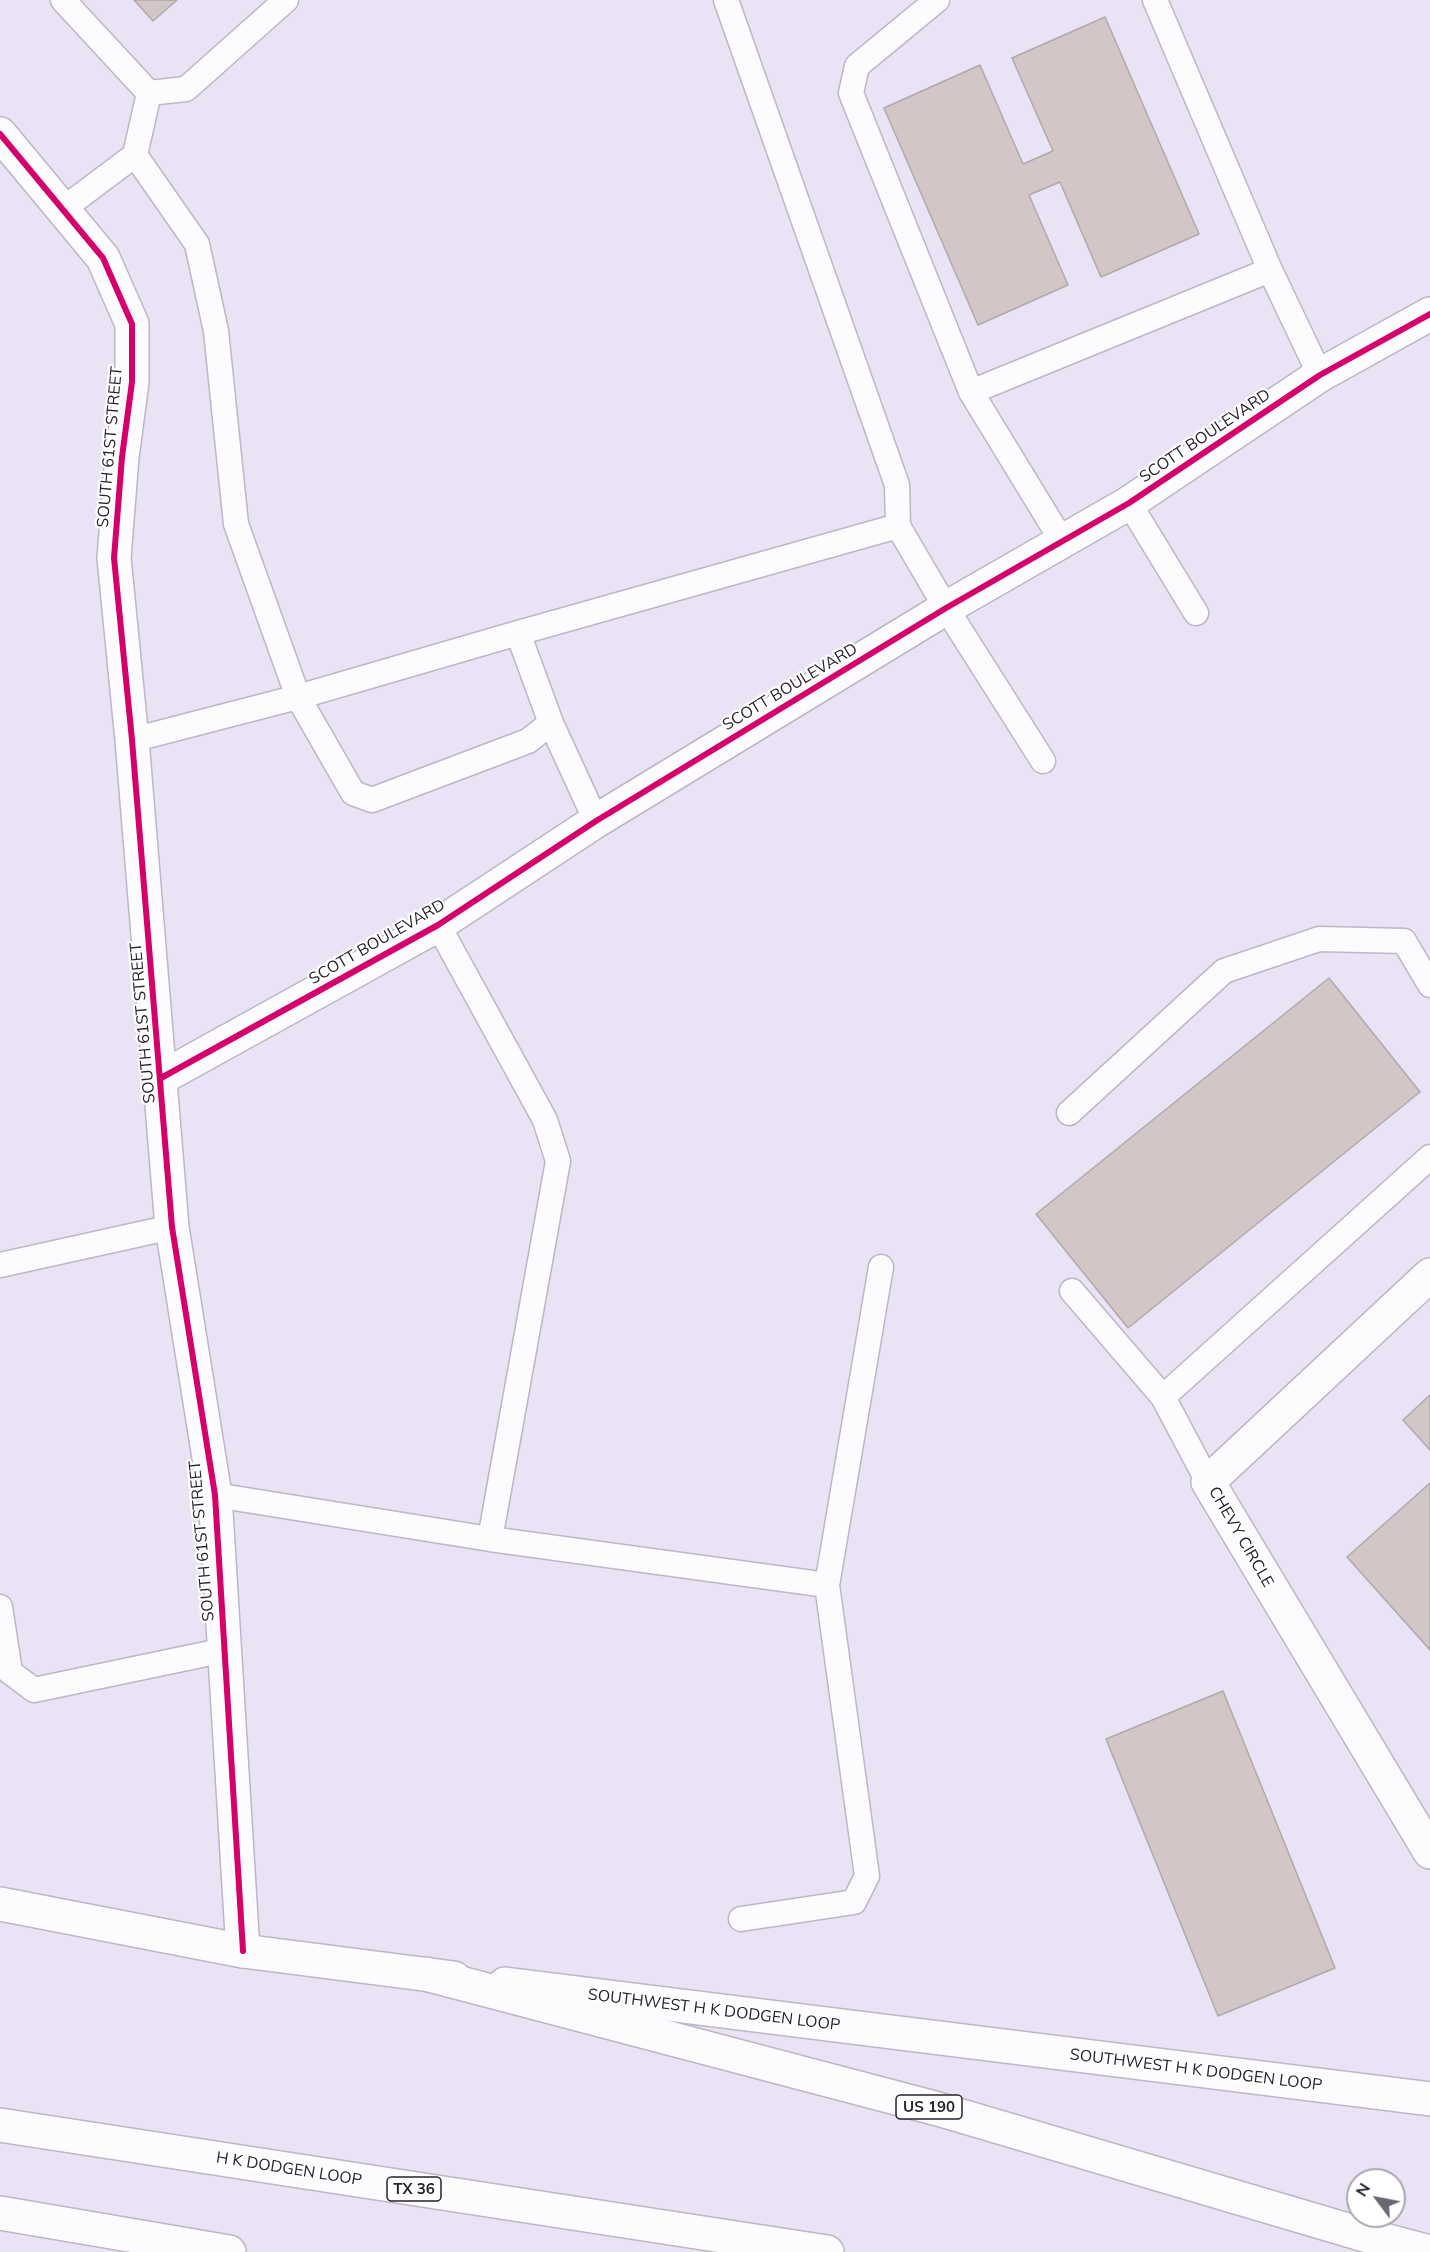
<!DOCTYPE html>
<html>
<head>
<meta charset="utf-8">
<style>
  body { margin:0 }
  #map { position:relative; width:1430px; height:2252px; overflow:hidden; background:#eae3f5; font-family:Mulish,sans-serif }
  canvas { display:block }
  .north { position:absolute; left:1346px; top:2168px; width:60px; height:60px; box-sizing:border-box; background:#fff; border:2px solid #a9a7ab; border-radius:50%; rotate:302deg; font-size:16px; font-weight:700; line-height:24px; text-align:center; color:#27222e }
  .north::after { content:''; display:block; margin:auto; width:21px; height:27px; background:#6b6674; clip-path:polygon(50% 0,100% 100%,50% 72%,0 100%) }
</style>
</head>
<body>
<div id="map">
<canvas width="1430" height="2252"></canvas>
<div class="north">N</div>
</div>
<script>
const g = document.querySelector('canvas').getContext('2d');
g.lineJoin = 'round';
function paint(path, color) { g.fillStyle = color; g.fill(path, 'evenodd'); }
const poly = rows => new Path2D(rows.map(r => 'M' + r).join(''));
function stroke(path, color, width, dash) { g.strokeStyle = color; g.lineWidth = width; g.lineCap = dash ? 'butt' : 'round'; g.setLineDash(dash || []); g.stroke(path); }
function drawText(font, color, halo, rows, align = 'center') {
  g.font = font + ' Mulish,sans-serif'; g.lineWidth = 4.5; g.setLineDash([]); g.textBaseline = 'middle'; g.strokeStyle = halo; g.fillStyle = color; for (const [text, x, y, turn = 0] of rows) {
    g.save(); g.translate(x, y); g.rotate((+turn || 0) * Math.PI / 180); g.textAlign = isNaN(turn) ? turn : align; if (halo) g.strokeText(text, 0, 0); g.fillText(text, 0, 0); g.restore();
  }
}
const building = poly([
  [134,0,177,0,153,21,134,0],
  [1105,17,1199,234,1101,277,1060,182,1029,195,1068,285,978,325,884,108,980,65,1023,164,1053,151,1012,58,1105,17],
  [1329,978,1420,1092,1128,1328,1036,1214,1329,978],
  [1430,1395,1430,1450,1403,1420,1430,1395],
  [1430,1483,1430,1650,1347,1557,1430,1483],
  [1223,1691,1335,1968,1218,2016,1106,1739,1223,1691]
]);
const service = poly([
  [726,0,897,485,898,526,946,608,1043,761],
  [937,0,857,66,851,93,971,392,1062,541],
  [1155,0,1270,270,1320,375],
  [149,93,186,89,286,0],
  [135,155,197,244,216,331,236,524,298,697,518,633],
  [63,209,135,155,149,93,63,0],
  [971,392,1270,270],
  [1129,503,1196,613],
  [551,723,518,633,898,526],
  [132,740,298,697,353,793,372,800,528,741,551,723,596,821],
  [438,925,545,1120,558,1161,490,1539],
  [1069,1113,1224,971,1319,939,1404,941,1430,985],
  [0,1265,172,1227],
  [1072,1291,1163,1397],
  [1208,1482,1163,1397,1430,1157],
  [215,1495,490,1539,827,1585,881,1267],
  [0,1607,10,1672,34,1690,225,1650],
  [741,1919,854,1902,867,1876,827,1585]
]);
const minor = poly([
  [0,134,103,258,132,324,132,382,122,457,114,558,132,740,172,1227,215,1495,243,1951],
  [161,1078,438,925,596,821,946,608,1129,503,1320,375,1430,314],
  [1430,1275,1208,1482,1430,1852]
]);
const secondary = poly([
  [0,1904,243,1951,454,1978],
  [505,1984,1430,2099]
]);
const motorway = poly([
  [426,1974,938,2109,1361,2234,1430,2252],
  [0,2125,827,2252],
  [0,2213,229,2252]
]);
const cycleway = poly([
  [0,134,103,258,132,324,132,382,122,457,114,558,132,740,172,1227,215,1495,243,1951],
  [161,1078,438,925,596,821,946,608,1129,503,1320,375,1430,314]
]);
const shields = [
  [929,2107,66],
  [414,2189,54]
];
const shieldNames = [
  ["US 190",929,2107],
  ["TX 36",414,2189]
];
const streetNames = [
  ["SCOTT BOULEVARD",1205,436,-34],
  ["SOUTH 61ST STREET",110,447,-85],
  ["SCOTT BOULEVARD",790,687,-31],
  ["SCOTT BOULEVARD",377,942,-30],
  ["SOUTH 61ST STREET",143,1023,-95],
  ["CHEVY CIRCLE",1241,1537,60],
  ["SOUTH 61ST STREET",202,1541,-95],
  ["SOUTHWEST H K DODGEN LOOP",714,2010,7],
  ["SOUTHWEST H K DODGEN LOOP",1196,2070,7],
  ["H K DODGEN LOOP",289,2169,9]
];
paint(building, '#d2c6c7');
stroke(building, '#b0a8ab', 1.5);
stroke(service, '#bcb6c5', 27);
stroke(minor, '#bcb6c5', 36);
stroke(secondary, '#bcb6c5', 36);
stroke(motorway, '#bcb6c5', 36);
stroke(service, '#fcfbfe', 24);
stroke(minor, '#fcfbfe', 33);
stroke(secondary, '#fcfbfe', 33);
stroke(motorway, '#fcfbfe', 33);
stroke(cycleway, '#d6006c', 6);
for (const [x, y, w] of shields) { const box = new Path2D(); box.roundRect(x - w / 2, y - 12, w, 24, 4.5); g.fillStyle = '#fff'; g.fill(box); stroke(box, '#27222e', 1.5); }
drawText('bold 15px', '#27222e', null, shieldNames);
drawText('16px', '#27222e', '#fff', streetNames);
</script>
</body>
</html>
